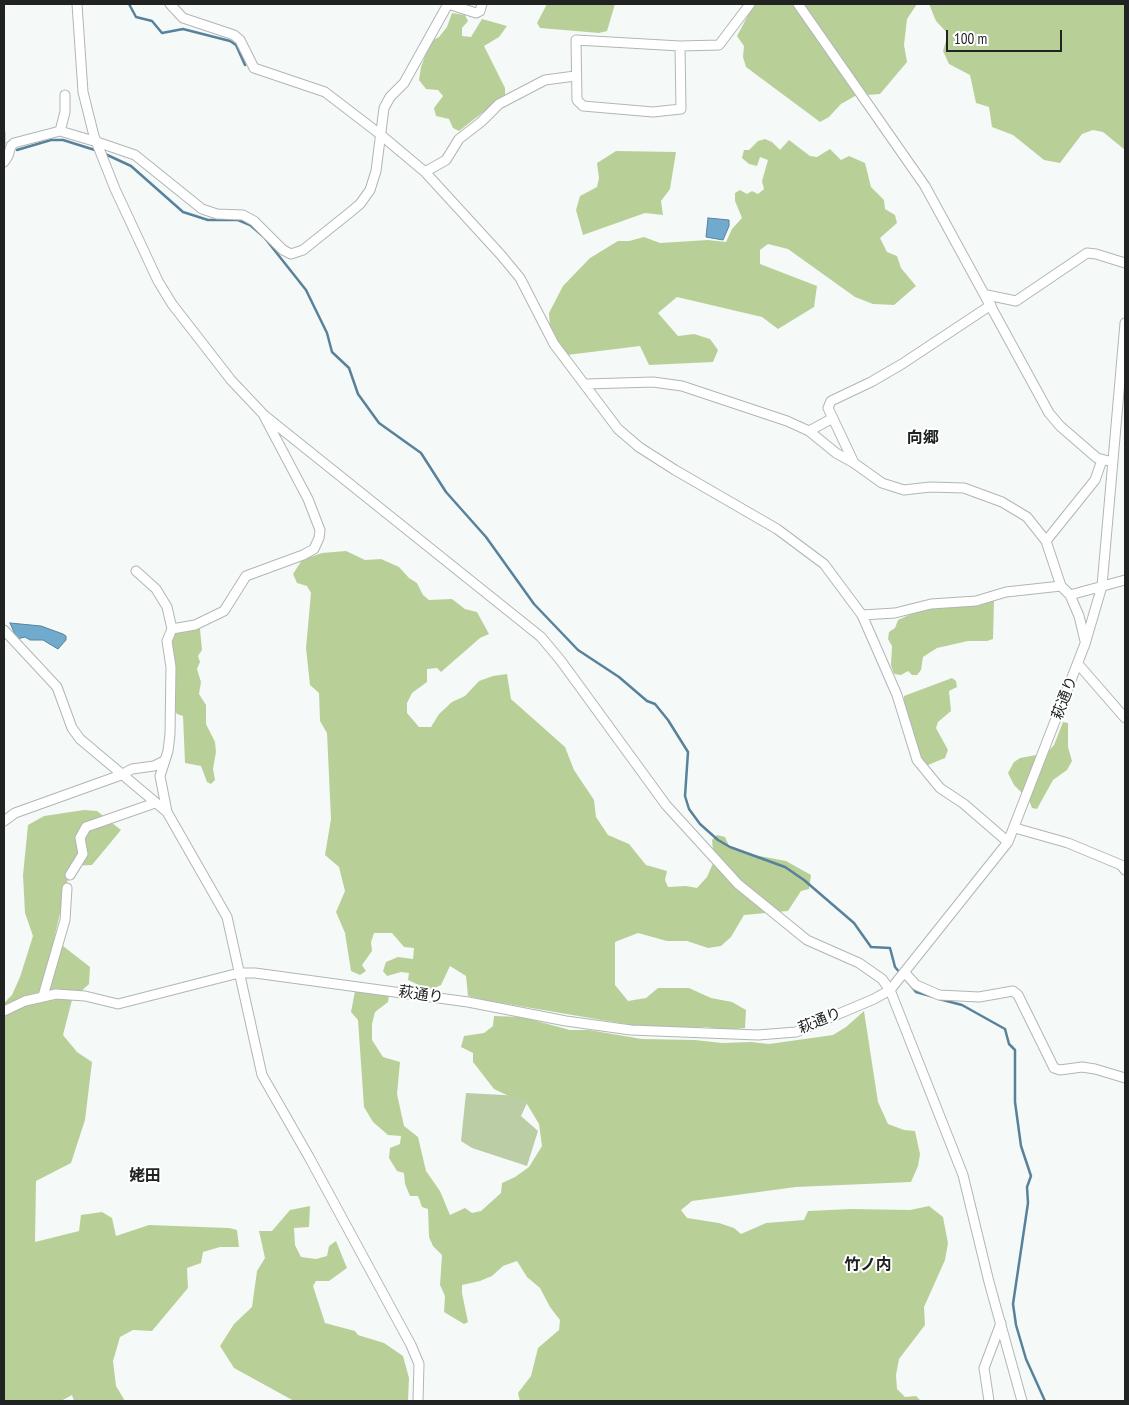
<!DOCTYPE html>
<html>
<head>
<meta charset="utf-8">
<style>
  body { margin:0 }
  #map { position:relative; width:1129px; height:1405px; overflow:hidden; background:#f5faf9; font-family:"PT Sans Narrow",sans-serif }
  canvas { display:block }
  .frame { position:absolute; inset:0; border:5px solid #212323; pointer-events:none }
  .scale { position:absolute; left:946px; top:30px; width:116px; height:22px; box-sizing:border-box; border:2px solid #212323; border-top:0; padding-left:6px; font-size:15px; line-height:18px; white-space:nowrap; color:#212323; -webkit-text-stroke:4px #fff; paint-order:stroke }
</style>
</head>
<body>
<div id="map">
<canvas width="1129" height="1405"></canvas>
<div class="frame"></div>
<div class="scale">100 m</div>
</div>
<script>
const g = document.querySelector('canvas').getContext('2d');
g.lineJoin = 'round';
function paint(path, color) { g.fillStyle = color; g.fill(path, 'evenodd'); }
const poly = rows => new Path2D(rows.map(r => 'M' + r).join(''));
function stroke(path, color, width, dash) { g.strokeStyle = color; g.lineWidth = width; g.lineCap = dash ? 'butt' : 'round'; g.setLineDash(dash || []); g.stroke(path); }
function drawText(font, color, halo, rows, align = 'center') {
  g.font = font + ' "PT Sans Narrow","Noto Sans JP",sans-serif'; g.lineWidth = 4; g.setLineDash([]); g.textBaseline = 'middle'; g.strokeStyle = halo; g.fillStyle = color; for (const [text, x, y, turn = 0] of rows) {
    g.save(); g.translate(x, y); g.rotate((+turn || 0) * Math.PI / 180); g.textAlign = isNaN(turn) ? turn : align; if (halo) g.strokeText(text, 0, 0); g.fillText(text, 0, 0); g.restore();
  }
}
const green = poly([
  [466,1093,522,1096,528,1101,521,1116,538,1131,527,1166,472,1148,461,1141]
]);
const forest = poly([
  [547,4,615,4,607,31,599,33,540,28,537,23],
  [754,4,917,4,907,19,904,45,907,62,880,94,855,96,841,104,829,117,820,122,746,67,743,57,744,46,737,36],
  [929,4,1125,4,1125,150,1103,132,1093,130,1082,134,1060,163,1044,160,1013,135,992,127,989,107,976,103,970,75,949,64,943,51,948,34,936,21],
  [452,13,465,15,468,21,462,28,462,36,471,37,482,19,507,26,499,37,484,46,505,88,505,95,459,131,453,128,449,119,436,116,434,108,443,96,438,90,426,89,419,80,421,67,431,41,439,37,447,27],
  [765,139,772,142,780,150,789,140,810,156,817,157,830,149,841,160,849,156,865,163,871,187,884,200,885,209,895,215,897,223,880,238,887,252,897,256,901,268,916,286,894,305,873,304,855,297,788,249,768,244,760,250,760,264,817,286,814,307,778,329,762,317,677,297,658,313,678,336,694,334,710,339,718,350,713,362,649,365,640,346,567,355,550,330,549,313,563,286,590,258,618,241,629,241,644,237,660,243,708,240,726,242,732,229,742,218,735,201,735,193,740,190,747,194,752,191,758,194,764,189,762,181,768,160,760,157,757,166,749,164,742,158,744,150,749,150,758,141],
  [616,151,676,152,670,189,661,201,663,215,645,213,583,235,576,210,580,196,597,187,599,178,597,163],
  [346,551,365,560,381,559,399,567,409,578,417,583,423,595,429,600,452,599,465,609,477,612,489,634,480,638,441,672,437,668,427,669,427,682,412,693,407,703,407,713,419,727,431,727,439,714,452,702,465,696,479,681,493,676,507,674,511,699,565,747,574,770,594,800,596,817,608,835,629,844,646,865,667,871,665,880,668,887,686,886,697,888,707,877,714,861,712,840,717,835,725,837,730,848,749,854,786,861,811,875,809,889,801,891,788,911,744,915,731,937,721,946,708,948,687,941,667,941,638,933,615,942,615,985,628,1001,646,998,658,988,689,988,711,998,732,1002,746,1010,745,1028,727,1030,706,1027,676,1029,666,1026,649,1028,484,1000,468,996,466,976,450,966,441,985,432,989,423,987,408,980,409,973,401,972,387,976,383,971,386,962,398,957,413,959,414,948,404,947,392,933,374,933,371,942,372,951,362,965,366,971,360,975,351,971,345,933,336,912,345,891,339,867,325,855,331,819,327,733,320,721,319,693,310,685,306,648,311,593,307,586,297,583,293,574,302,560,322,553],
  [994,600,993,639,987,641,968,641,937,648,923,657,921,670,917,675,912,675,908,671,901,675,894,674,891,665,892,646,888,639,889,632,895,628,898,620,920,610,935,606,978,606],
  [196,627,200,629,202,650,198,656,200,662,197,669,201,682,199,694,206,705,206,724,215,742,216,752,213,769,215,780,211,784,207,782,201,766,185,763,183,716,177,714,175,711,175,688,170,641,177,631],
  [952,678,956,681,957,687,949,691,951,711,938,722,936,728,948,750,945,758,928,765,919,758,914,734,904,707,904,696],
  [1063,722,1068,723,1068,747,1072,761,1067,770,1053,780,1037,809,1032,808,1029,800,1014,785,1008,773,1014,762,1020,758,1047,753,1054,745],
  [84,810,97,811,121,830,92,865,71,866,54,939,90,967,89,984,72,1000,63,1035,77,1052,92,1062,85,1120,71,1163,36,1181,35,1242,79,1231,81,1215,102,1212,112,1218,116,1236,149,1225,229,1228,237,1230,239,1247,220,1247,203,1252,201,1263,187,1268,188,1288,152,1331,133,1330,120,1337,113,1361,116,1386,125,1401,74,1401,72,1395,61,1401,4,1401,4,1003,12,995,20,977,33,936,25,913,23,875,28,825,44,816],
  [363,990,389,995,388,1002,375,1012,372,1024,372,1040,383,1057,400,1062,397,1094,404,1126,418,1137,426,1171,440,1191,450,1215,465,1208,472,1213,481,1211,501,1193,502,1183,515,1177,529,1167,542,1146,539,1124,524,1099,511,1097,494,1089,473,1062,473,1053,461,1047,464,1036,484,1033,493,1026,494,1016,522,1017,570,1030,589,1030,642,1039,695,1040,722,1043,751,1042,769,1044,833,1035,846,1027,864,1011,878,1102,888,1124,904,1130,915,1131,920,1154,918,1166,911,1182,796,1187,692,1201,681,1210,687,1218,719,1223,734,1228,741,1234,766,1223,804,1220,808,1211,851,1209,910,1210,929,1206,943,1217,948,1243,945,1260,924,1307,925,1325,899,1359,896,1375,897,1389,905,1397,916,1396,921,1401,520,1401,518,1393,531,1376,538,1348,559,1330,560,1320,550,1307,540,1288,527,1277,517,1261,503,1266,492,1276,480,1281,462,1285,462,1293,468,1322,464,1324,444,1312,445,1296,440,1285,442,1255,433,1246,429,1237,428,1209,422,1207,418,1196,410,1196,405,1184,404,1173,397,1171,389,1158,390,1148,400,1144,401,1136,388,1135,373,1122,364,1107,358,1020,351,1012,355,991],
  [310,1206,309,1227,294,1228,295,1245,301,1257,316,1259,327,1256,329,1246,336,1241,347,1268,329,1281,316,1281,313,1286,325,1323,355,1331,358,1335,384,1343,403,1356,409,1378,408,1401,294,1401,234,1368,220,1346,234,1324,252,1307,257,1271,265,1258,259,1231,272,1231,290,1210]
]);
const water = poly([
  [708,218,729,220,729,226,723,240,706,237,708,218],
  [10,623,41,626,63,634,66,636,66,640,58,649,43,640,30,640,25,637,17,639,10,623]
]);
const stream = poly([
  [129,4,136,17,152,21,162,33,183,29,230,41,236,45,245,65],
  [4,132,4,145],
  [17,150,51,140,63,140,98,151],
  [103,153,131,166,183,212,208,220,238,220,250,225,264,237,306,290,327,333,332,352,349,368,358,394,379,423,421,453,446,492,486,537,534,604,578,650,619,677,647,701,655,704,668,720,688,752,685,796,689,809,700,824,718,840,730,847,785,867,804,880,854,923,871,947,890,948,895,967,901,974],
  [908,982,916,992,934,997],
  [939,999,962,1005,1005,1029,1009,1044,1015,1050,1015,1102,1021,1146,1031,1176,1027,1187,1028,1203,1013,1304,1016,1325,1026,1359,1045,1401]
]);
const minor = poly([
  [77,4,83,92,94,136,115,189,158,281,172,304,231,380,264,415,541,637,561,661,666,805,738,884,807,940,859,963,882,979,890,990,963,1175,989,1282,1022,1401],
  [170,4,183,18,234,35,240,40,254,68,325,92,381,135,425,172,501,255,520,278,554,344,618,429,639,447,675,470,777,529,824,564,862,615,897,695,917,760,940,788,964,804,1008,842],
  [448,4,476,13,480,11,482,4],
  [798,4,925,186,1049,413,1060,426,1097,458,1113,462],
  [680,46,681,109,653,112,583,106,577,100,576,40,680,46,719,45,750,4],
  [60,131,65,112,65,95],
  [4,162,8,156,11,146,14,143,60,131,97,142,135,155,202,209,217,214,243,215,254,221,283,250,291,254,303,250,348,214,360,204,370,190,376,171,384,108,390,97,404,83,448,4],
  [425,172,446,160,459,139,481,122,499,104,545,80,575,76],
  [987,295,1016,301,1087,253,1096,254,1125,263],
  [991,305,902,364,871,382,831,401,828,408,854,463,882,483,904,490,930,487,964,488,1002,502,1027,517,1046,541,1061,586,1070,595,1079,616,1085,641],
  [586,384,653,382,682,386,787,421,809,431,836,453,854,463],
  [809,431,833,418],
  [1046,541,1095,480,1102,460],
  [136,571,156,589,167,607,172,629],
  [1070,595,1125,580],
  [862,615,895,613,931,604,976,601,1006,592,1061,586],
  [4,630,57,687,72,728,80,739,167,812,227,917,262,1075,309,1157,411,1345,419,1364,418,1401],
  [1078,664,1125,718],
  [167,812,160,776,168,751,170,734,171,667,167,641,172,629,195,625,224,611,246,576,303,555,314,549,319,538,320,530,308,499,264,416],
  [4,821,15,813,121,775,132,769,154,766,164,761],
  [1015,828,1068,843,1121,865,1125,870],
  [70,875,83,854,80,838,86,827,155,803],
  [905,973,916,985,939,995,979,997,1013,991,1018,995,1054,1068,1060,1070,1082,1067,1095,1069,1125,1078],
  [43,996,65,920,67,888],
  [4,1011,25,1001,56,994,85,996,118,1004,239,973,255,973,468,1002,566,1021,631,1030,758,1035,796,1032,874,999,890,990,1008,842,1085,644,1102,586,1125,323],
  [989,1401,984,1368,1001,1323]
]);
const streetNames = [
  ["萩通り",1065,698,-69],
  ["萩通り",421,995,8],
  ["萩通り",820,1021,-22]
];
const neighbourhoodNames = [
  ["向郷",923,438],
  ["姥田",145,1176],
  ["竹ノ内",868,1265]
];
paint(green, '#bbcda5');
paint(forest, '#b8d098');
paint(water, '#70abce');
stroke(water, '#58829b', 1);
stroke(stream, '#58829b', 2.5);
stroke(minor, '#b1b6b5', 11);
stroke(minor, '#fff', 9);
drawText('15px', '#212323', '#fff', streetNames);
drawText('bold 16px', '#212323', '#fff', neighbourhoodNames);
</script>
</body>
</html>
